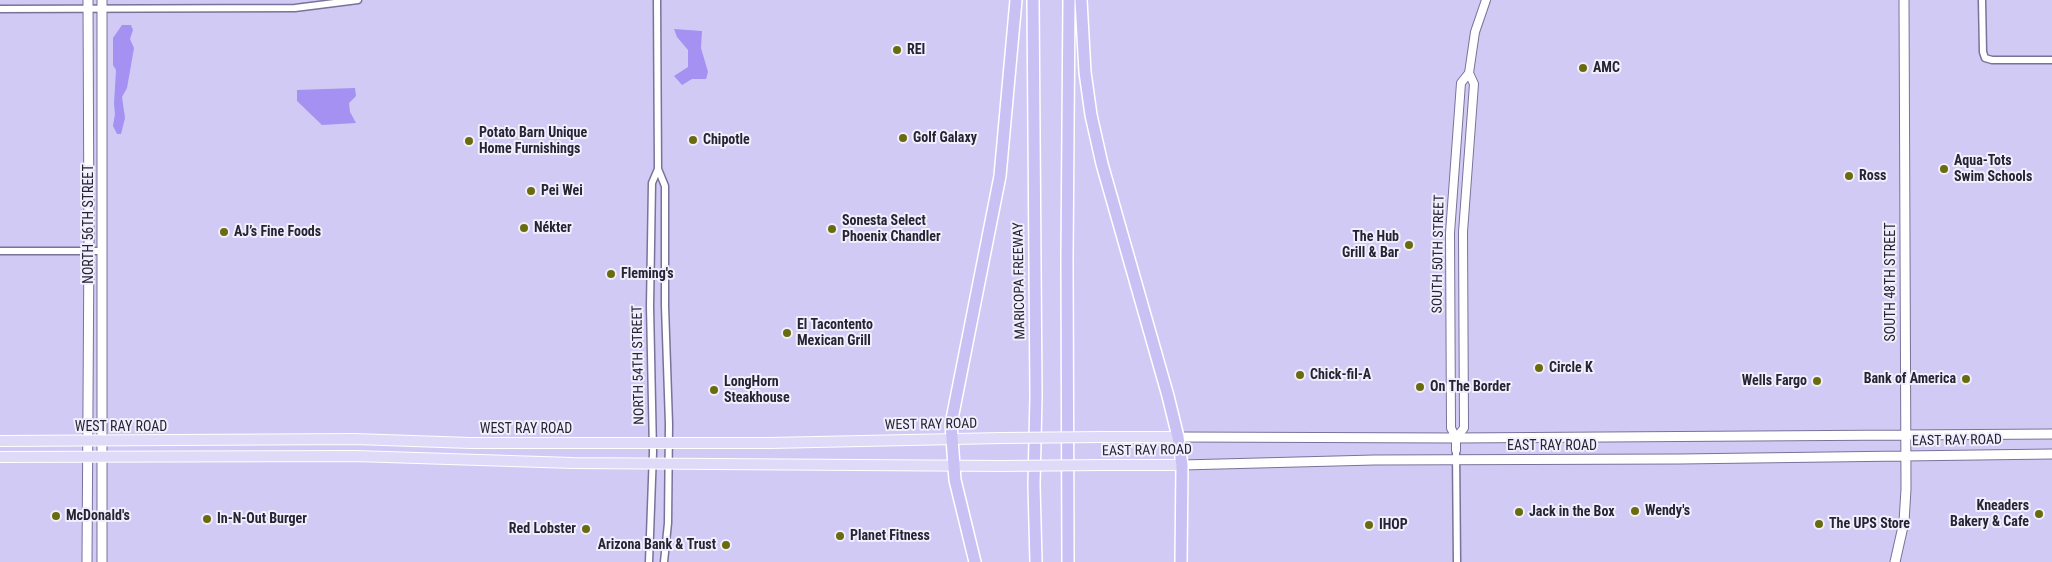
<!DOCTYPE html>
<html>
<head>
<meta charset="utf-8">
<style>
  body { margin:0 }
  canvas { display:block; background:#d0caf5 }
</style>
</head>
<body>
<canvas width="2052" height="562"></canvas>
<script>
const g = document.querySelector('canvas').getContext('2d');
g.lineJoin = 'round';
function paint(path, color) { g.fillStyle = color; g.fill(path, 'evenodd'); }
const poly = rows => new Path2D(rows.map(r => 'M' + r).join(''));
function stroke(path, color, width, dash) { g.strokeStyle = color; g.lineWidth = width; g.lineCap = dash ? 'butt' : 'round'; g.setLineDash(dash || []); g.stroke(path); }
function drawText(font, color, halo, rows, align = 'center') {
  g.font = font + ' "Roboto Condensed",sans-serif'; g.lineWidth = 4; g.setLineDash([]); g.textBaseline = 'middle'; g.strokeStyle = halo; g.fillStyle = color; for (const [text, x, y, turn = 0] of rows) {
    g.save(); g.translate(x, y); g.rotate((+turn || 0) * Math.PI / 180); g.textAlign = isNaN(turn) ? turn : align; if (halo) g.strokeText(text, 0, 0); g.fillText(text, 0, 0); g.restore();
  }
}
const green = poly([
  [122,25,131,25,133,30,130,39,134,48,127,88,122,97,125,118,121,134,117,134,113,126,115,114,114,104,116,70,113,65,113,38],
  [674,29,702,31,701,48,708,72,706,79,692,79,682,85,674,76,688,67,688,50,677,37],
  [355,88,356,96,349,103,350,112,356,123,322,125,297,101,297,90]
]);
const water = poly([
  [867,216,876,218,874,226,865,226,863,218]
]);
const minor = poly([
  [657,0,658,169,665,186,665,306,669,424,668,523,664,562],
  [1982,0,1983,52,1985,58,1992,60,2052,60],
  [0,9,295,8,358,0],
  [0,251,102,251],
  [1456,450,1457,562],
  [649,562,653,452,650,306,652,183,658,169]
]);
const tertiary = poly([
  [1456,438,1464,428,1463,232,1474,84,1469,73],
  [1456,450,1456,438,1451,428,1450,233,1461,83,1469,73,1475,32,1486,0]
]);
const secondary = poly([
  [102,0,102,562],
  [1178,437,1456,438,2052,434],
  [1182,465,1374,460,1680,459,2052,454],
  [87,562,89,240,88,0],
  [1895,562,1904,522,1906,489,1904,0]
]);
const primary = poly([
  [1103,437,1178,437],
  [0,441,355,439,470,443,770,443,1002,438],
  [0,457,355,456,573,463,1002,466],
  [1103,465,1182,465]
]);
const motorway = poly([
  [1033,0,1036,396,1034,485,1036,562],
  [1081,0,1085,72,1091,115,1102,164,1168,396,1178,437,1182,465,1181,562],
  [975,562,955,480,951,424,1000,176,1016,0],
  [1068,562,1067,258,1069,0]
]);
const primaryBridge = poly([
  [1002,438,1103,437],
  [1002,466,1103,465]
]);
const markers = [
  [897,50,5,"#696c0e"],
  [1583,68,5,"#696c0e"],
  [903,138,5,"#696c0e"],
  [693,140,5,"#696c0e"],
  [469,141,5,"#696c0e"],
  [1944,169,5,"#696c0e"],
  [1849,176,5,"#696c0e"],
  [531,191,5,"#696c0e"],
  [524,228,5,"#696c0e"],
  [832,229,5,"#696c0e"],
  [224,232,5,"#696c0e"],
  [1409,245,5,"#696c0e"],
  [611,274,5,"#696c0e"],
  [787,333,5,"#696c0e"],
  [1539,368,5,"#696c0e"],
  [1300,375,5,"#696c0e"],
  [1966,379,5,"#696c0e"],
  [1817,381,5,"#696c0e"],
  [1420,387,5,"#696c0e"],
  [714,390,5,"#696c0e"],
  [1635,511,5,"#696c0e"],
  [1519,512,5,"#696c0e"],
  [2039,514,5,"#696c0e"],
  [56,516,5,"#696c0e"],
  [207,519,5,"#696c0e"],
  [1819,524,5,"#696c0e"],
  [1369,525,5,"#696c0e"],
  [586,529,5,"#696c0e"],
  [840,536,5,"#696c0e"],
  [726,545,5,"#696c0e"]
];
const poiNames = [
  ["REI",907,50],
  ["AMC",1593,68],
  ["Potato Barn Unique",479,133],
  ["Home Furnishings",479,149],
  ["Golf Galaxy",913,138],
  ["Chipotle",703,140],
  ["Aqua-Tots",1954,161],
  ["Swim Schools",1954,177],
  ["Ross",1859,176],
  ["Pei Wei",541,191],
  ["Sonesta Select",842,221],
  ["Phoenix Chandler",842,237],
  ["Nékter",534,228],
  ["AJ’s Fine Foods",234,232],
  ["The Hub",1399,237,"right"],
  ["Grill & Bar",1399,253,"right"],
  ["Fleming's",621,274],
  ["El Tacontento",797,325],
  ["Mexican Grill",797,341],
  ["Circle K",1549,368],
  ["Chick-fil-A",1310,375],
  ["Bank of America",1956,379,"right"],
  ["Wells Fargo",1807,381,"right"],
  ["LongHorn",724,382],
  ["Steakhouse",724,398],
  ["On The Border",1430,387],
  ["Kneaders",2029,506,"right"],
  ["Bakery & Cafe",2029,522,"right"],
  ["Wendy's",1645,511],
  ["Jack in the Box",1529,512],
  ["McDonald's",66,516],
  ["In-N-Out Burger",217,519],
  ["The UPS Store",1829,524],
  ["IHOP",1379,525],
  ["Red Lobster",576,529,"right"],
  ["Planet Fitness",850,536],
  ["Arizona Bank & Trust",716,545,"right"]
];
const streetNames = [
  ["NORTH 56TH STREET",89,224,-90],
  ["SOUTH 50TH STREET",1439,254,-89],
  ["MARICOPA FREEWAY",1020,281,-91],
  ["SOUTH 48TH STREET",1891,282,-90],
  ["NORTH 54TH STREET",639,365,-91],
  ["WEST RAY ROAD",931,425,-1],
  ["WEST RAY ROAD",121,427],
  ["WEST RAY ROAD",526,429],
  ["EAST RAY ROAD",1957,441,-1],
  ["EAST RAY ROAD",1552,446],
  ["EAST RAY ROAD",1147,451,-1]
];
paint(green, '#a591f1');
paint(water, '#62c7f7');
stroke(minor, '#79739a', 9);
stroke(tertiary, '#79739a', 10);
stroke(secondary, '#79739a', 11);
stroke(primary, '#fff', 12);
stroke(motorway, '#fff', 14);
stroke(minor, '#fff', 6);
stroke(tertiary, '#fff', 8);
stroke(secondary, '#fff', 9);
stroke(primary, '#dfdaf8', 10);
stroke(motorway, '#c9c1f4', 11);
stroke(primaryBridge, '#fff', 12, []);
stroke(primaryBridge, '#dfdaf8', 10);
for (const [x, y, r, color] of markers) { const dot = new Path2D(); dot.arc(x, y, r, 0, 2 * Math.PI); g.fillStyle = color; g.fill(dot); stroke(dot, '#f1effd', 2); }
drawText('bold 14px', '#262333', '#f1effd', poiNames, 'left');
drawText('14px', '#262333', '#f1effd', streetNames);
</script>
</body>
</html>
